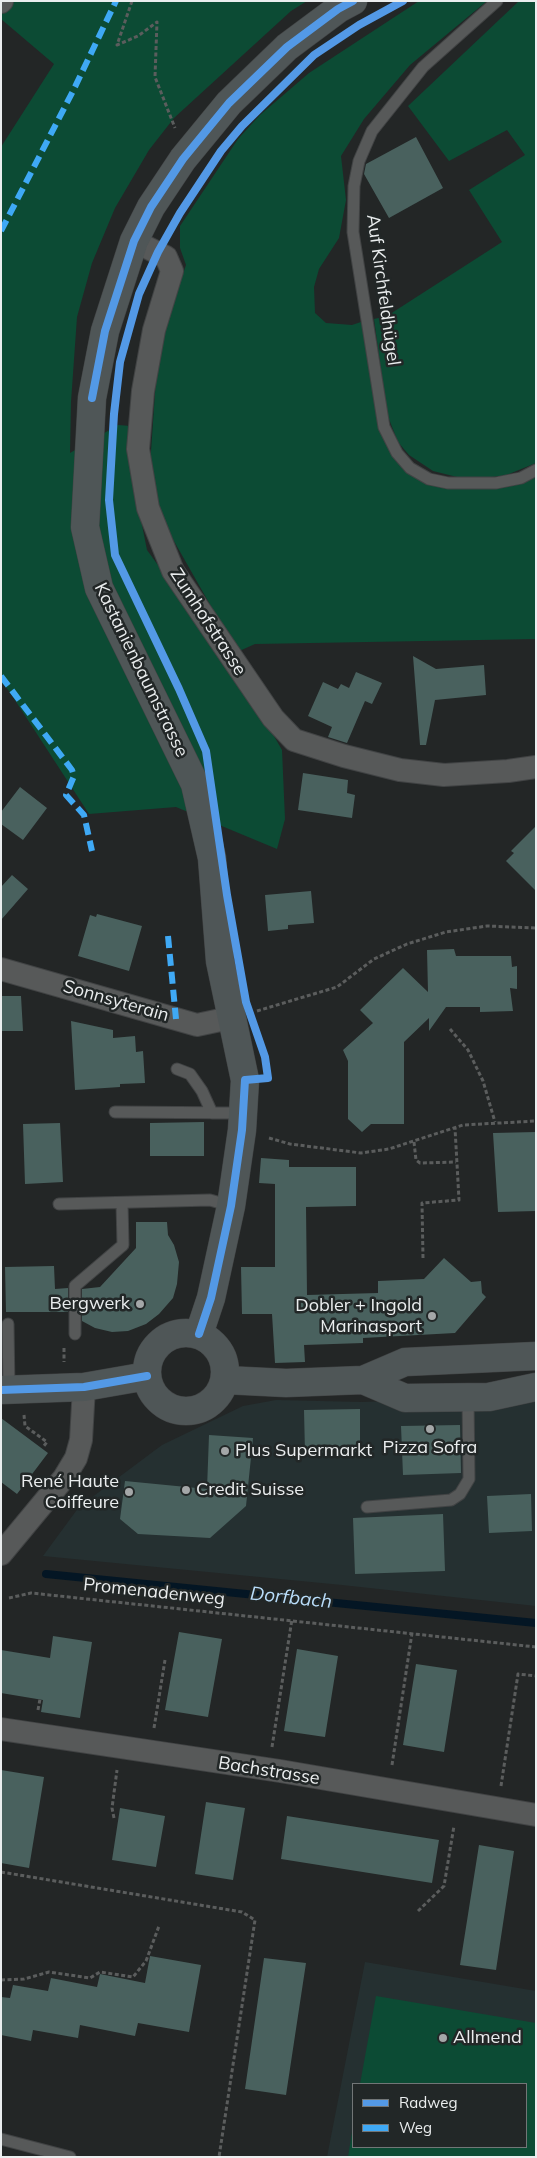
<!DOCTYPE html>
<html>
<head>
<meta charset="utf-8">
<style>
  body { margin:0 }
  #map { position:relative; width:537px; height:2158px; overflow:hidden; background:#232626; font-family:Mulish,sans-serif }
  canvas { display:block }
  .frame { position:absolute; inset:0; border:2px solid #eaedee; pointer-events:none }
  .legend { position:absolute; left:352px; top:2083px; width:175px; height:65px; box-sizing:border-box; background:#222727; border:1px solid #727677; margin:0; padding:6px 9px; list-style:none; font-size:15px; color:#eaedee }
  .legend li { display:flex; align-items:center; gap:10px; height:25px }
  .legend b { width:25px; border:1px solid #727677 }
</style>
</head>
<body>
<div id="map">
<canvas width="537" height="2158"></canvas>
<div class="frame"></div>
<ul class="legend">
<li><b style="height:6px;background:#5399e6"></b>Radweg</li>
<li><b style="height:6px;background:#3fa9f5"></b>Weg</li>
</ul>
</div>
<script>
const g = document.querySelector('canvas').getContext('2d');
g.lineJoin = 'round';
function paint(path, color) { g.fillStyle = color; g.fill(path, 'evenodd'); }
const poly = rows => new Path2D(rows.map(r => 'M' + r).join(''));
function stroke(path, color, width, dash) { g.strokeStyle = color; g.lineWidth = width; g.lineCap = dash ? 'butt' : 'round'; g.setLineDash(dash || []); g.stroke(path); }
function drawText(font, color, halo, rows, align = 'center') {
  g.font = font + ' Mulish,sans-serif'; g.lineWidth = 5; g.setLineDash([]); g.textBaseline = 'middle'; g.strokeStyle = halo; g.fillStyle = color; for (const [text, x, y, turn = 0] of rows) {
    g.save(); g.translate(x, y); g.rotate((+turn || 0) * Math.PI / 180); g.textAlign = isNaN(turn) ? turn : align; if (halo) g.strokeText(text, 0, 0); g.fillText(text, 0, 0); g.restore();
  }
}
const built = poly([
  [536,1396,536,1606,342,1585,43,1556,79,1507,162,1445,243,1406,276,1400,362,1402],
  [365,1962,536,1991,536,2157,327,2157],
  [353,2084,526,2084,526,2147,353,2147]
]);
const green = poly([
  [1,1,307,1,291,11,174,118,149,150,115,208,92,263,77,317,71,402,70,453,118,425,131,426,130,465,147,550,243,682,282,750,285,819,277,849,176,807,89,814,9,691,1,682,1,147,54,64,1,19],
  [419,1,487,1,410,65,364,119,341,156,346,200,339,238,319,269,314,287,315,313,326,323,352,325,364,321,385,440,428,481,464,489,489,489,528,479,536,475,536,639,255,644,237,652,162,520,150,466,157,364,167,318,186,265,180,248,180,226,238,139,260,115,309,73],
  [519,1,536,1,536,463,504,476,465,479,433,471,409,455,398,442,387,414,374,319,387,316,502,242,469,190,525,155,507,130,449,161,408,106],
  [376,1996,536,2023,536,2157,348,2157,353,2126,353,2147,526,2147,526,2084,360,2084]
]);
const stream = poly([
  [46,1574,536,1623]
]);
const building = poly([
  [416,137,443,188,389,218,364,174,366,164],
  [413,656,436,669,484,665,486,695,435,700,426,745,420,745],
  [356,672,382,683,372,704,365,701,347,743,328,737,332,727,308,716,323,682,338,689,341,684,349,688],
  [303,773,348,780,347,793,355,795,352,818,298,810],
  [20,787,47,808,23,840,1,824,1,812],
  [536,826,536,891,506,861,514,853,511,851],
  [12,875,28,889,1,920,1,887],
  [311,891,314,923,288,925,288,929,268,931,265,895],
  [97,914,142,926,129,971,78,956,90,915,96,917],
  [454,949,456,956,511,956,512,967,517,966,517,989,510,988,513,1011,480,1012,480,1007,446,1007,429,1031,429,1018,404,1042,404,1124,371,1124,362,1132,348,1119,348,1061,343,1050,373,1023,360,1010,403,968,428,992,427,950],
  [1,996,21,996,23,1031,1,1031],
  [71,1021,113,1030,113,1038,135,1036,136,1052,143,1051,145,1083,120,1084,120,1087,75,1090],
  [204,1122,204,1156,150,1156,150,1123],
  [60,1123,63,1182,25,1184,23,1124],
  [536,1132,536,1211,498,1212,493,1133],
  [261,1158,289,1160,289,1167,356,1167,356,1206,306,1207,307,1295,378,1293,378,1281,424,1279,444,1258,471,1282,481,1281,482,1293,486,1297,455,1333,363,1338,363,1343,304,1345,305,1362,275,1363,272,1314,242,1314,241,1267,275,1267,275,1184,259,1183],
  [136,1222,167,1222,168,1235,174,1245,179,1262,177,1284,173,1298,159,1314,146,1324,128,1331,112,1332,95,1328,82,1321,82,1289,100,1287,136,1248],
  [54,1266,55,1289,68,1288,68,1312,6,1312,5,1267],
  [360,1409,360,1452,305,1453,304,1410],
  [1,1418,48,1453,17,1494,1,1482],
  [460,1425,461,1473,403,1475,401,1426],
  [209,1435,253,1438,246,1506,210,1538,138,1534,120,1519,125,1481,207,1489],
  [531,1494,532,1531,489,1533,487,1496],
  [443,1514,445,1571,355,1574,353,1518],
  [179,1632,222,1639,208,1717,165,1710],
  [53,1636,92,1642,80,1718,41,1712,43,1700,1,1693,1,1650,50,1658],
  [297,1649,338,1656,325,1737,284,1731],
  [416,1664,457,1670,444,1752,403,1745],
  [1,1770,44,1777,29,1868,1,1863],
  [206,1802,245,1808,233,1880,195,1874],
  [120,1808,165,1816,156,1867,112,1860],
  [287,1816,439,1840,432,1883,281,1859],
  [479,1845,514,1851,496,1970,460,1965],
  [150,1956,201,1965,189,2032,138,2023,135,2036,80,2025,78,2038,33,2030,31,2041,1,2035,1,1997,10,1998,13,1985,48,1991,51,1978,97,1987,100,1974,145,1983],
  [264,1958,306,1963,286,2095,245,2089]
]);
const path = poly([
  [132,1,117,45,138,36,157,22,155,77,175,128],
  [257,1011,337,987,374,959,407,944,446,932,487,926,536,928],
  [450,1029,468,1050,483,1081,495,1122],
  [269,1138,290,1144,361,1153,389,1149,463,1125,536,1121],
  [414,1142,416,1160,420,1163,456,1162],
  [423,1258,422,1203,459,1200,455,1128],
  [64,1348,64,1362],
  [24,1415,25,1426,47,1442,43,1447],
  [9,1598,31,1593,536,1647],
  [38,1710,40,1699],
  [154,1728,165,1660],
  [272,1747,292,1619],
  [392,1765,412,1633],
  [501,1786,518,1674,536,1676],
  [114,1818,112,1808,117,1770],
  [1,1872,242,1912,255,1920,219,2157],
  [418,1911,444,1886,454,1826],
  [1,1980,24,1979,49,1972,90,1978,100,1972,133,1977,146,1961,159,1926]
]);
const lane = poly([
  [497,1,423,67,372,131,359,161,354,186,353,232,384,427,397,453,410,468,429,479,448,483,496,483,521,478,536,470],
  [177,1069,190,1074,202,1091,212,1113],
  [115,1112,243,1113],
  [59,1204,210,1200,231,1206],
  [8,1324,9,1390],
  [75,1334,75,1286,123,1245,122,1203],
  [367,1507,451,1500,460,1494,469,1479,468,1397],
  [1,2139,70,2157]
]);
const street = poly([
  [1,2,2,1],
  [134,241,166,257,172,271,154,330,143,391,138,449,148,508,173,571,273,718,294,740,344,756,400,770,444,775,508,771,536,767],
  [1,969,197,1025,230,1018],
  [1,1554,64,1478,76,1458,81,1440,84,1387],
  [1,1729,280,1771,536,1815]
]);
const secondary = poly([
  '147 1372a39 39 0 1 1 78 0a39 39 0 1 1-78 0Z',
  [199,1334,211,1298,231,1206,242,1130,245,1080,220,961,212,858,195,784,99,588,85,527,92,398,105,331,134,241,151,207,183,159,229,103,287,47,338,9,353,1],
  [225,1380,286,1383,363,1380,405,1362,536,1356],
  [363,1380,405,1398,489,1397,536,1387],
  [1,1390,84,1387,147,1376]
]);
const quiet = poly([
  [1,231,74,89,116,1],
  [1,676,72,770,74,776,66,795,84,815,92,851],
  [168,936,176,1019]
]);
const cycleway = poly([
  [92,398,105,331,134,241,151,207,183,159,229,103,287,47,338,9,353,1],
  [199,1334,211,1298,231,1206,242,1130,245,1080,268,1078,265,1057,246,1002,227,895,206,751,179,689,115,555,109,500,114,414,120,362,139,294,158,252,180,213,221,151,242,126,314,55,359,25,403,1],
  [1,1390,84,1387,147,1376]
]);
const markers = [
  [140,1304,5,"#a4a7a8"],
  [432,1316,5,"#a4a7a8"],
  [430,1429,5,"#a4a7a8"],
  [225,1451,5,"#a4a7a8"],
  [186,1490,5,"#a4a7a8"],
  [129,1492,5,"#a4a7a8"],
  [443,2038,5,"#a4a7a8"]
];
const streetNames = [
  ["Auf Kirchfeldhügel",383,290,82],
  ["Zumhofstrasse",208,622,57],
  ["Kastanienbaumstrasse",141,670,64],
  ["Sonnsyterain",116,1001,16],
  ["Promenadenweg",154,1592,6],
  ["Bachstrasse",269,1771,9]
];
const poiNames = [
  ["Bergwerk",130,1304],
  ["Dobler + Ingold",422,1306],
  ["Marinasport",422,1327],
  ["Pizza Sofra",430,1448,"center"],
  ["Plus Supermarkt",235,1451,"left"],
  ["René Haute",119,1482],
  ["Coiffeure",119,1503],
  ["Credit Suisse",196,1490,"left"],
  ["Allmend",453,2038,"left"]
];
const waterNames = [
  ["Dorfbach",291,1598,6]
];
paint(built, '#253031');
paint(green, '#0c4b34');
stroke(stream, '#041624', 8);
paint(building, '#49615e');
stroke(lane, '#414344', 13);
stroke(street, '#414344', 24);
stroke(secondary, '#414344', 29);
stroke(path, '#5b5d5d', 3, [4, 2.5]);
stroke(lane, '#575959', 11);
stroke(street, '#575959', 22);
stroke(secondary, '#4f5657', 28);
stroke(quiet, '#3fa9f5', 6, [12, 6]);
stroke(cycleway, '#5399e6', 8);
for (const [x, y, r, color] of markers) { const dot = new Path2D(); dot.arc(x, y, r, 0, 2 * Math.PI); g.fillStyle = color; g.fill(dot); stroke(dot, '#222727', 2); }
drawText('18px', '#eaedee', '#222727', streetNames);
drawText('18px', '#eaedee', '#222727', poiNames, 'right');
drawText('italic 19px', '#b9ddfa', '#222727', waterNames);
</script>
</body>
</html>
